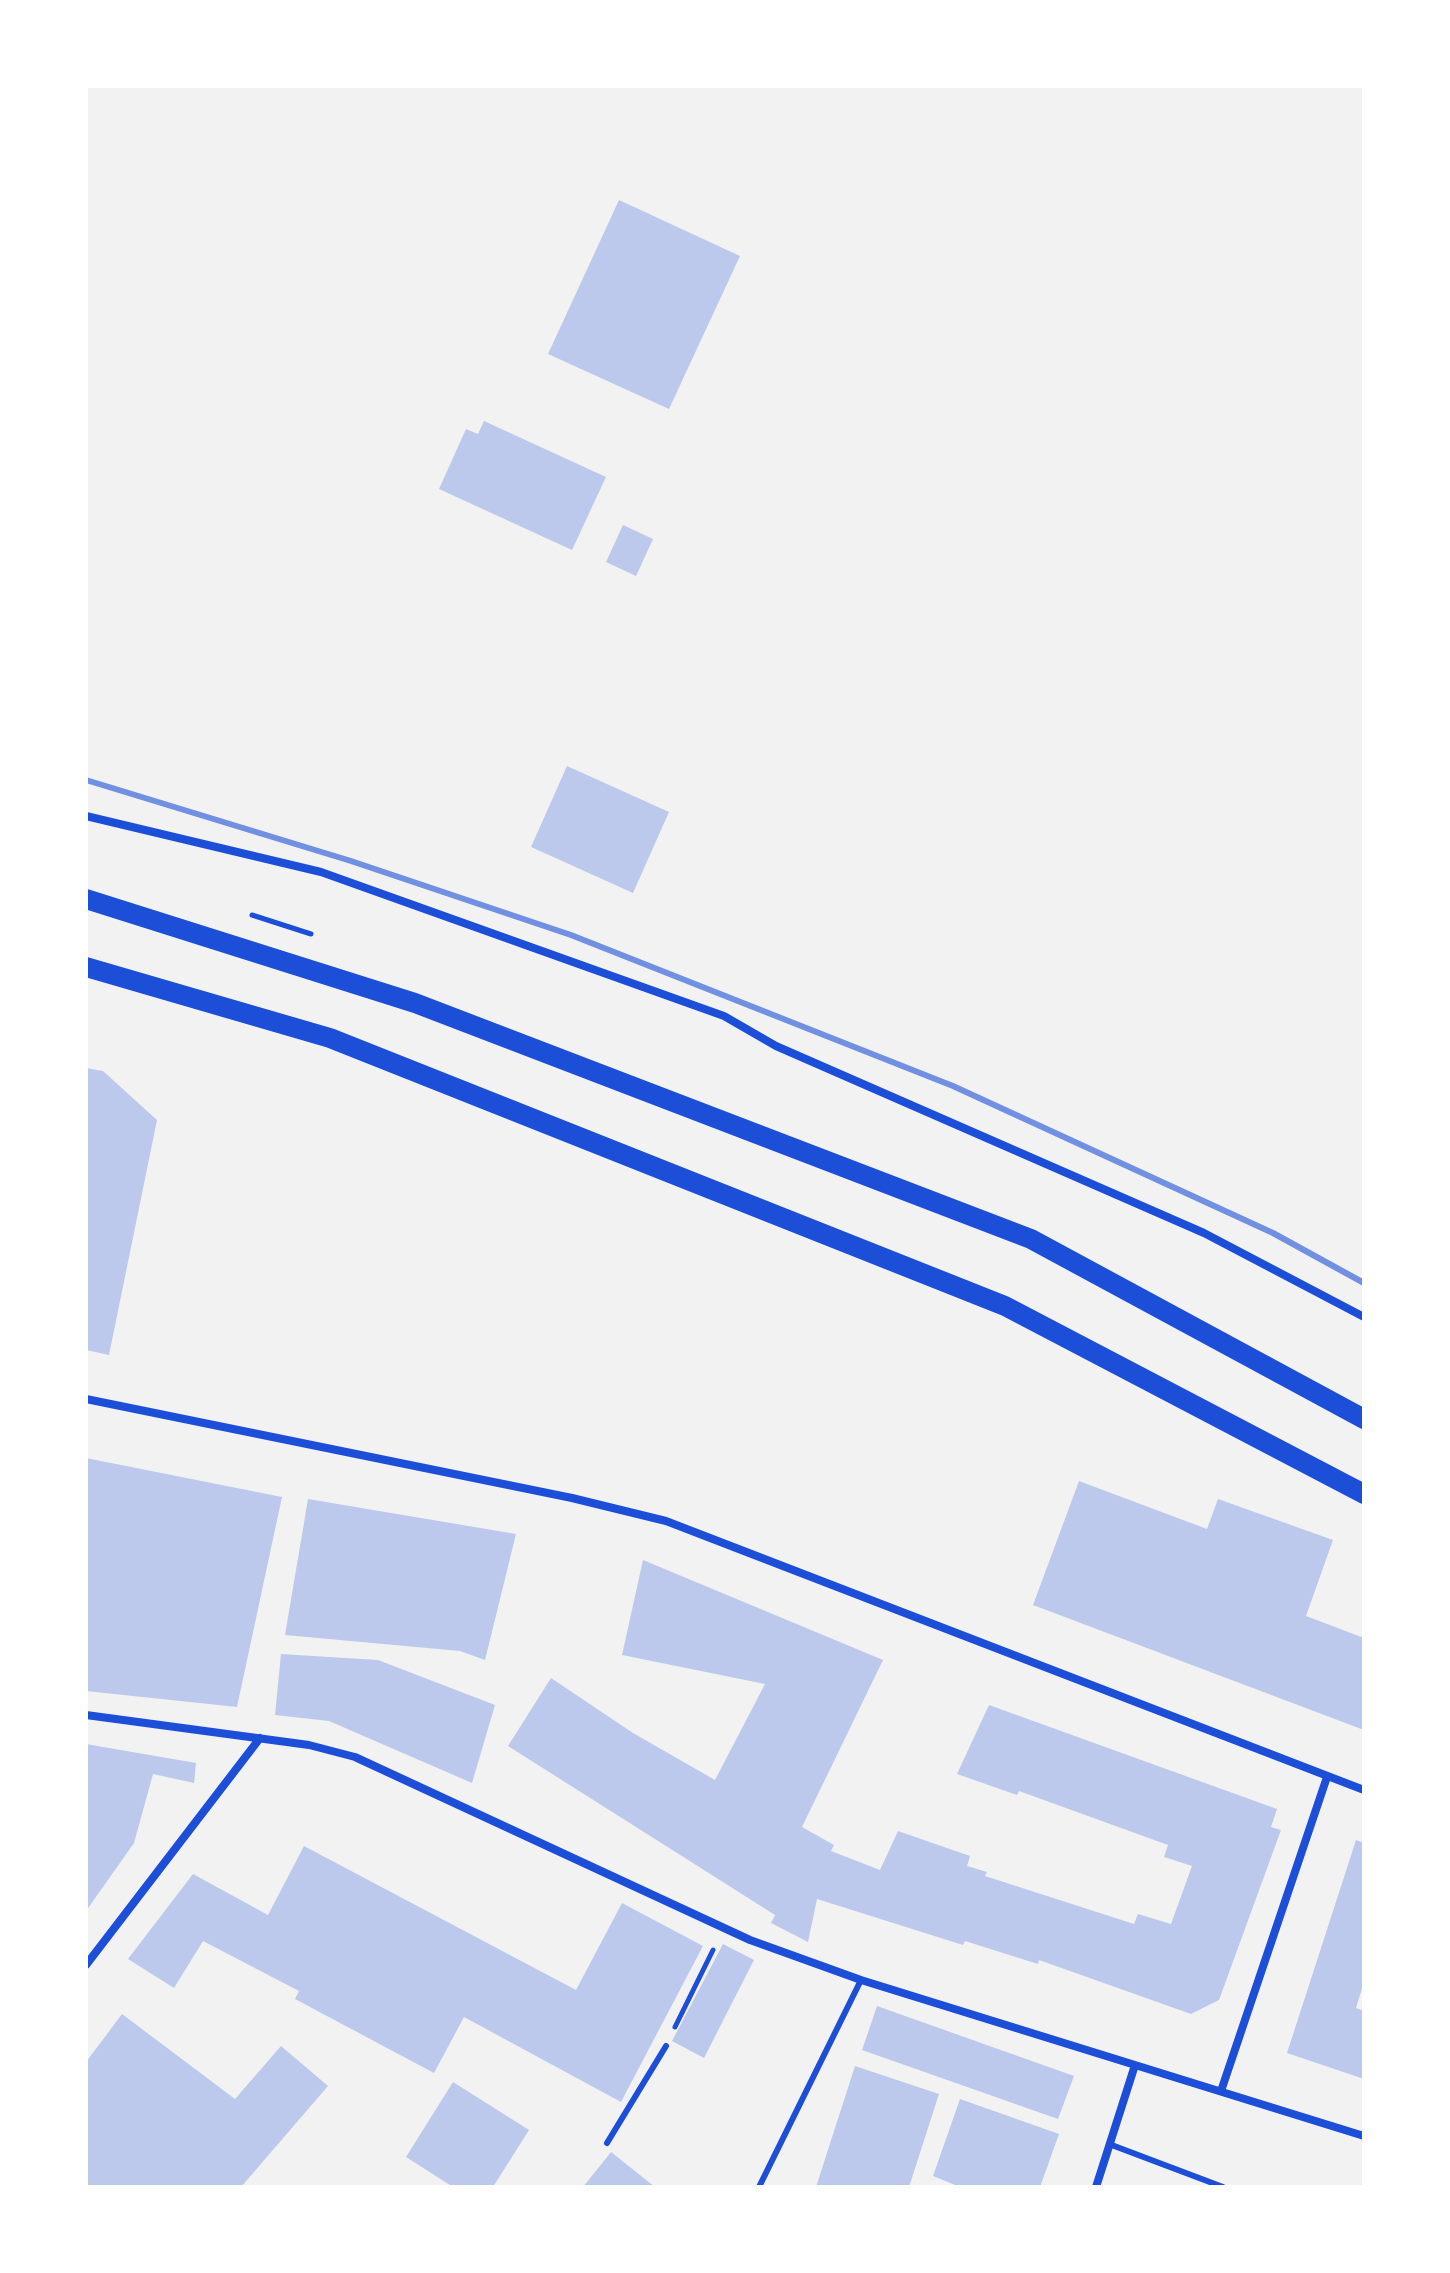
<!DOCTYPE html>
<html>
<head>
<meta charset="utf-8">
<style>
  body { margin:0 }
  #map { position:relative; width:1450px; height:2273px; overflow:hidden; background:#f2f2f2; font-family:"Golos Text",sans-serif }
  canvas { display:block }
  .frame { position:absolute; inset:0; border:88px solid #fff; pointer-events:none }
</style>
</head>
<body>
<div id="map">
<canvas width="1450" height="2273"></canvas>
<div class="frame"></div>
</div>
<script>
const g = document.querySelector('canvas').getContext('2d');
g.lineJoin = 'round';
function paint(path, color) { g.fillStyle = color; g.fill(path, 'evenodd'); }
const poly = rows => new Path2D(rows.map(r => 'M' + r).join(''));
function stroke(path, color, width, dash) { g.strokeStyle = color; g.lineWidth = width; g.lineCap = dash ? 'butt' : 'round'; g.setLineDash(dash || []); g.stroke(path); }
const building = poly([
  [619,200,740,256,669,409,548,354],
  [484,421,606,477,572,550,439,489,466,429,478,434],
  [623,525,653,539,636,576,606,562],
  [567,766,669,812,633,893,531,847],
  [86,1068,103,1071,157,1120,109,1355,86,1350],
  [86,1458,282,1497,237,1707,86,1691],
  [1079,1481,1207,1529,1218,1499,1333,1540,1306,1616,1364,1638,1364,1730,1033,1605],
  [308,1499,516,1534,485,1660,460,1651,285,1635],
  [643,1560,883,1660,802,1827,834,1845,831,1851,880,1870,898,1831,970,1856,967,1866,987,1872,985,1876,1134,1924,1138,1914,1171,1924,1192,1866,1164,1857,1168,1845,1019,1791,1017,1795,957,1774,989,1705,1277,1809,1271,1827,1281,1830,1219,2000,1191,2014,1039,1960,1038,1964,965,1941,963,1945,817,1899,808,1942,771,1923,775,1915,508,1746,551,1678,633,1733,715,1780,765,1684,622,1655],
  [281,1654,378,1660,495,1705,472,1783,329,1721,275,1715],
  [86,1744,196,1763,194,1783,153,1774,134,1843,86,1911],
  [1356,1840,1364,1843,1364,1982,1356,2008,1364,2011,1364,2079,1287,2053],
  [304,1846,576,1990,622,1903,703,1946,621,2102,464,2017,434,2073,295,1999,299,1991,203,1941,174,1988,128,1959,193,1874,268,1915],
  [723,1944,754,1960,704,2058,672,2041],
  [877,2006,1074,2076,1058,2119,862,2050],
  [122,2014,235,2099,281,2046,328,2086,241,2187,86,2187,86,2062],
  [855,2066,939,2094,909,2187,816,2187],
  [453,2082,529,2130,493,2187,453,2187,406,2157],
  [960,2099,1059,2134,1040,2187,960,2187,933,2176],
  [611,2152,655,2187,583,2187]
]);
const path = poly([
  [252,915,311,934],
  [675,2027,713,1950]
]);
const service = poly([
  [607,2143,666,2046],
  [1109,2144,1223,2187],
  [759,2187,861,1980]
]);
const minor = poly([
  [86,816,321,872,724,1016,776,1046,1204,1233,1364,1317],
  [86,1399,572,1498,666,1521,1364,1790],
  [86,1715,309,1745,355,1757,750,1940,861,1980,1364,2136],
  [86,1965,260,1738],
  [1221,2091,1327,1777],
  [1096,2187,1135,2065]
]);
const primary = poly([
  [86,899,415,1003,1031,1239,1364,1419],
  [86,967,330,1038,1005,1306,1364,1494]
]);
const rail = poly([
  [86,780,351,861,571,935,953,1086,1273,1233,1364,1283]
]);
paint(building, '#bdc9ec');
stroke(path, '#1d4ed8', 5);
stroke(service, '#1d4ed8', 6);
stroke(minor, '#1d4ed8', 8);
stroke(primary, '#1d4ed8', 20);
stroke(rail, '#7290e2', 6);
</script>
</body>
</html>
